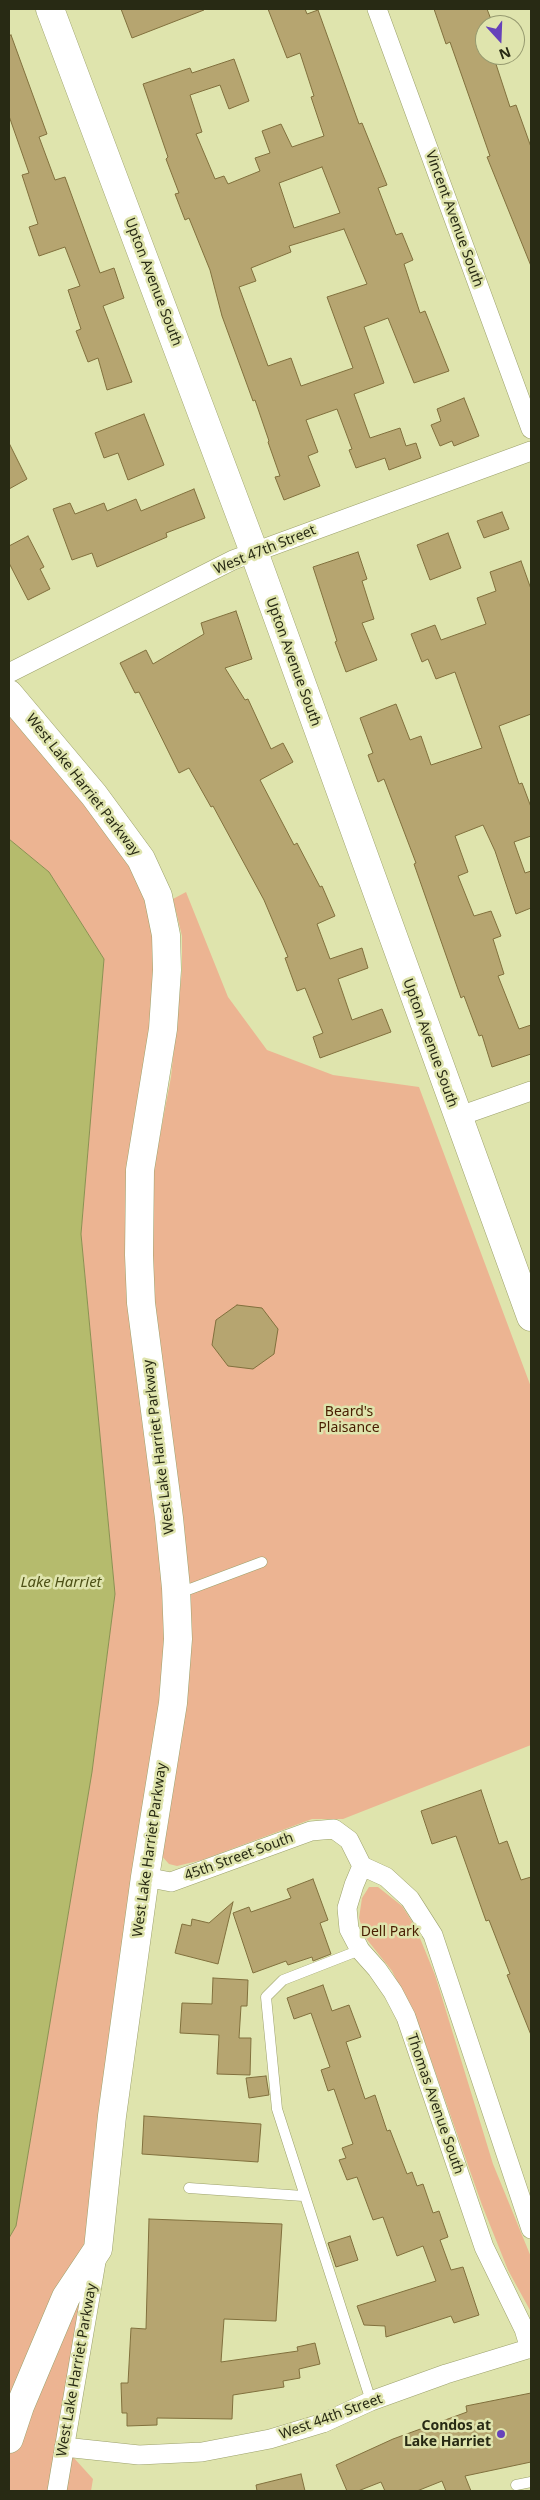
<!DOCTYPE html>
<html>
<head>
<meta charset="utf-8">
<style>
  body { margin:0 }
  #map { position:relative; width:540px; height:2500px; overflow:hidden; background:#dfe4ad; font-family:"Noto Sans",sans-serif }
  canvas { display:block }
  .frame { position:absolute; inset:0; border:10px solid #282a14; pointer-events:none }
  .north { position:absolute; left:475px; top:15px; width:50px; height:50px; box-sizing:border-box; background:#dfe4ad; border:1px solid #969a70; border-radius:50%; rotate:160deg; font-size:14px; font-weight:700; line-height:20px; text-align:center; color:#282a14 }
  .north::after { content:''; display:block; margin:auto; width:18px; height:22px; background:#6642ba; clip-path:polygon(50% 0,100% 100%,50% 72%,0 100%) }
</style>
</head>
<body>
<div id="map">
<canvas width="540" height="2500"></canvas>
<div class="frame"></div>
<div class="north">N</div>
</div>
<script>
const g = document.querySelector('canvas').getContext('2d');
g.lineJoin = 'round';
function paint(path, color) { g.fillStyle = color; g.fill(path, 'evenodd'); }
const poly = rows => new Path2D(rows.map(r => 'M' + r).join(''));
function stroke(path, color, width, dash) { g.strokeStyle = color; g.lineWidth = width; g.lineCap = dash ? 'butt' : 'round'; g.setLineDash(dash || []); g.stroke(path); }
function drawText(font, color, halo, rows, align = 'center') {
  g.font = font + ' "Noto Sans",sans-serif'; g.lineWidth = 5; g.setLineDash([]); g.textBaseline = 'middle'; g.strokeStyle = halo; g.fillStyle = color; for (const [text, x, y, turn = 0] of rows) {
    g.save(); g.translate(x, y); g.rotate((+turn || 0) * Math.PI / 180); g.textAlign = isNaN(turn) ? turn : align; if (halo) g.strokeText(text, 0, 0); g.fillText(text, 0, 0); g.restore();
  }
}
const green = poly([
  [9,704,133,865,166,935,142,1148,176,1588,64,2447,93,2479,91,2491,9,2491,9,2238,16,2226,92,1772,115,1594,81,1234,104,959,49,872,9,839],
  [186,892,228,997,267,1050,333,1075,419,1087,531,1387,531,1745,343,1819,312,1819,202,1860,177,1866,169,1864,159,1853,180,1703,152,1303,153,1172,171,1077,182,970,182,936,173,899],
  [369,1887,378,1887,402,1906,415,1926,435,1975,493,2164,531,2257,531,2312,508,2270,482,2205,418,2023,392,1971,365,1937,359,1918,362,1898]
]);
const water = poly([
  [9,839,49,872,104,959,81,1234,115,1594,92,1772,16,2226,9,2238,9,839]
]);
const building = poly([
  [121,9,204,9,204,10,132,38,121,9],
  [268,9,305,9,307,14,318,10,359,124,362,123,387,185,378,188,396,235,402,233,413,260,404,264,420,313,425,311,449,371,414,383,388,318,364,327,384,383,354,394,370,438,400,428,406,446,416,443,421,458,389,470,385,458,356,468,349,450,352,449,337,409,306,420,318,452,308,456,320,486,284,500,275,477,280,476,268,442,269,441,255,400,253,401,222,316,210,270,189,218,185,220,175,194,179,193,166,159,168,157,143,84,190,68,192,73,234,59,249,101,229,109,220,85,190,95,202,132,196,134,215,179,224,176,228,184,260,171,255,158,270,153,262,131,281,124,292,147,324,136,311,97,314,96,300,53,287,58,268,9],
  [322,167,340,213,294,228,279,183,322,167],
  [344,229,367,284,327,297,353,368,301,386,291,358,268,366,239,287,256,281,251,268,291,252,289,246,344,229],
  [434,9,487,9,492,22,485,24,485,55,493,55,510,107,516,105,531,147,531,266,487,157,490,156,450,42,446,44,434,9],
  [11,35,47,134,39,137,55,180,65,177,100,273,114,268,124,298,103,306,132,382,107,390,98,358,88,362,76,331,81,329,68,290,80,286,65,247,39,256,29,227,38,224,22,175,29,173,9,116,9,36,11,35],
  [464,398,479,436,454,446,452,441,440,446,431,425,441,421,437,409,464,398],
  [144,414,164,465,128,480,118,453,104,458,95,433,144,414],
  [9,443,27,479,9,489,9,443],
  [194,489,205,518,166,533,167,537,97,567,92,553,72,560,53,509,70,503,75,514,104,503,107,511,136,499,141,511,194,489],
  [502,512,509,529,484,538,477,521,502,512],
  [448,533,461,568,430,580,417,545,448,533],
  [28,536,44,567,40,569,50,589,28,600,9,563,9,546,28,536],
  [358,552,367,579,362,581,374,619,362,623,377,660,346,672,335,642,337,641,313,567,358,552],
  [521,561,531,589,531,714,499,726,519,784,522,783,531,807,531,836,514,842,525,873,531,871,531,908,516,914,495,851,483,825,455,836,468,872,458,876,474,916,491,911,501,936,493,939,504,974,498,976,519,1029,531,1025,531,1054,492,1067,482,1035,479,1036,464,996,461,998,414,864,416,863,384,779,378,782,368,755,373,753,360,718,396,704,410,740,421,736,431,765,482,748,455,672,436,679,428,659,422,662,411,634,435,625,441,640,486,624,477,598,496,591,490,572,521,561],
  [236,611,252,659,225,668,245,700,248,699,271,749,283,743,293,762,260,780,294,845,297,843,320,887,322,886,335,916,317,924,330,959,362,948,368,968,338,979,352,1020,382,1009,391,1032,320,1058,313,1037,323,1033,305,988,297,991,285,958,288,957,264,900,213,806,211,807,189,768,179,773,139,692,135,693,120,663,146,650,153,664,204,634,201,623,236,611],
  [237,1305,262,1308,278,1329,274,1354,253,1369,228,1366,212,1345,216,1320,237,1305],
  [481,1790,499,1844,507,1841,521,1880,531,1877,531,2035,507,1975,510,1974,489,1920,486,1921,456,1836,432,1844,421,1811,481,1790],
  [313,1879,328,1920,320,1923,331,1954,313,1961,312,1957,288,1965,286,1961,253,1973,233,1913,249,1907,251,1912,291,1898,287,1889,313,1879],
  [233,1902,218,1964,175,1953,182,1924,191,1926,192,1919,209,1923,233,1902],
  [213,1978,248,1980,247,2006,241,2006,239,2038,251,2038,250,2075,217,2074,219,2035,180,2033,182,2003,212,2004,213,1978],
  [323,1985,332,2011,349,2005,361,2037,346,2042,365,2099,375,2095,387,2131,390,2130,407,2174,412,2172,417,2186,423,2184,433,2213,439,2211,448,2237,440,2240,451,2270,463,2267,479,2315,454,2323,451,2316,386,2337,385,2326,364,2325,357,2306,436,2281,423,2246,397,2256,383,2217,373,2220,357,2177,347,2180,339,2160,346,2158,342,2148,353,2144,334,2089,328,2091,321,2070,330,2067,311,2013,294,2019,287,1998,323,1985],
  [266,2076,269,2095,249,2098,246,2078,266,2076],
  [144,2116,261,2124,258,2162,142,2154,144,2116],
  [149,2219,282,2224,276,2321,224,2319,221,2362,298,2351,297,2347,315,2343,320,2364,299,2369,300,2378,283,2381,284,2387,233,2395,232,2419,157,2418,157,2425,127,2426,127,2413,122,2413,121,2383,128,2383,131,2328,146,2329,149,2219],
  [350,2236,358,2260,336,2267,328,2243,350,2236],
  [531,2393,531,2462,465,2476,471,2491,446,2491,442,2481,417,2491,385,2491,381,2482,358,2491,347,2491,336,2465,393,2439,467,2412,466,2406,531,2393],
  [301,2474,305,2491,257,2491,256,2485,301,2474]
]);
const lane = poly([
  [177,1588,190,1589,262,1562],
  [360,1950,283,1980,266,1997,277,2109,371,2401],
  [189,2188,303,2196],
  [516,2485,531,2482]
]);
const street = poly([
  [377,9,531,429],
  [9,673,233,560,531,451],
  [457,1117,531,1091],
  [362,1866,354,1885,347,1908,349,1929,360,1950,377,1969,393,1992,406,2017,484,2247,524,2329,530,2349],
  [145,1877,171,1882,311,1831,334,1829,349,1840,362,1866,386,1877,410,1899,433,1935,531,2229],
  [64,2447,139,2455,202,2452,270,2439,323,2423,371,2401,446,2374,531,2348],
  [57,2491,97,2256]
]);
const secondary = poly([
  [50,9,254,552,531,1317],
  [9,694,94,795,141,859,158,896,166,935,167,970,163,1029,140,1170,139,1255,141,1303,169,1518,176,1588,178,1639,173,1703,145,1877,112,2116,98,2249,66,2297,20,2406,9,2439]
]);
const markers = [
  [501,2434,5,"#6642ba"]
];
const streetNames = [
  ["Vincent Avenue South",454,219,70],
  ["Upton Avenue South",153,282,69],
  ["West 47th Street",265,550,-22],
  ["Upton Avenue South",293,662,70],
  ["West Lake Harriet Parkway",83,785,52],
  ["Upton Avenue South",430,1043,70],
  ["West Lake Harriet Parkway",159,1447,-97],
  ["West Lake Harriet Parkway",150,1850,-82],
  ["45th Street South",239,1857,-20],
  ["Thomas Avenue South",435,2104,71],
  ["West Lake Harriet Parkway",77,2370,-80],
  ["West 44th Street",331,2417,-20]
];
const parkNames = [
  ["Beard's",349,1412],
  ["Plaisance",349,1428],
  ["Dell Park",390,1932]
];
const poiNames = [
  ["Condos at",491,2426],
  ["Lake Harriet",491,2442]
];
const waterNames = [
  ["Lake Harriet",61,1583]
];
paint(green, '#ecb492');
paint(water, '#b5bb6d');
stroke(water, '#8b9052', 1);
paint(building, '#b6a570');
stroke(building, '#81703d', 1);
stroke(lane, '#9ca16b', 11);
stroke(street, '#9ca16b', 20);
stroke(secondary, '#9ca16b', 29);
stroke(lane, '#fff', 10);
stroke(street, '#fff', 19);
stroke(secondary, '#fff', 28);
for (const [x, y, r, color] of markers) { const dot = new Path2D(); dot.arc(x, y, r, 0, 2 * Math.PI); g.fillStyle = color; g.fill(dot); stroke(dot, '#dfe4ad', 2); }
drawText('14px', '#282a14', '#dfe4ad', streetNames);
drawText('14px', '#481d00', '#dfe4ad', parkNames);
drawText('bold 14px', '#282a14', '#dfe4ad', poiNames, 'right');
drawText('italic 15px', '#4d5016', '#dfe4ad', waterNames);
</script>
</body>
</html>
